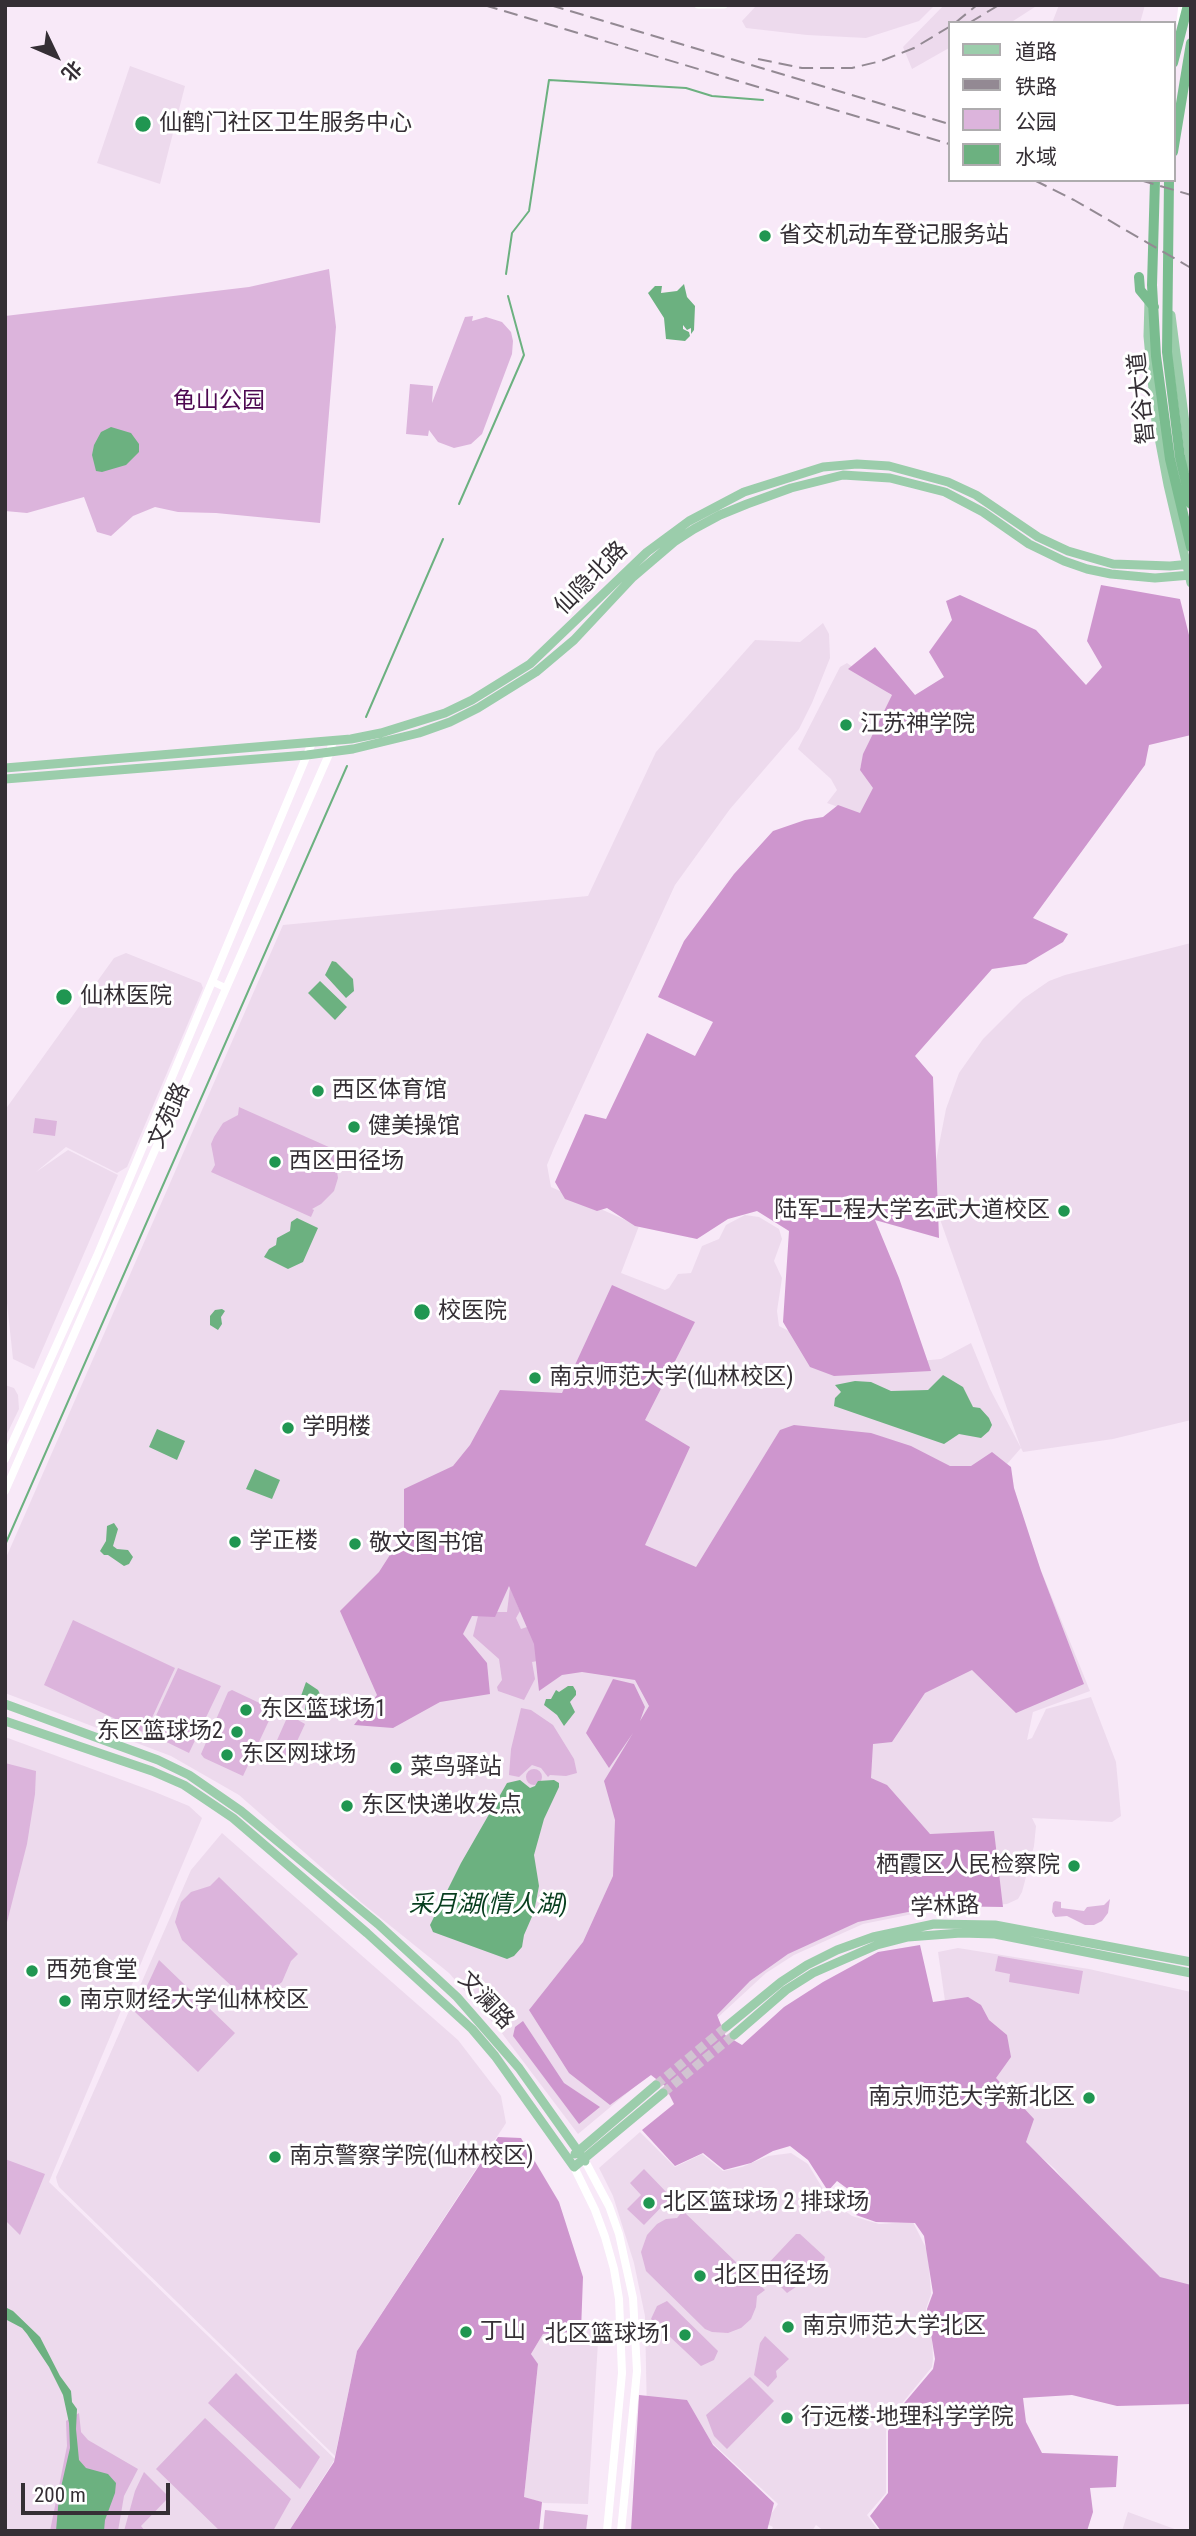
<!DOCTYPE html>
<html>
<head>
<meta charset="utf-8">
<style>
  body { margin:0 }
  #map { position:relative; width:1196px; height:2536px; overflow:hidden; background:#f8e9f8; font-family:"Roboto Condensed","Noto Sans SC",sans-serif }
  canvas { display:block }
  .frame { position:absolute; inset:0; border:7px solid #352f35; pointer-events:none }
  .legend { position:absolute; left:948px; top:21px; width:228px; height:161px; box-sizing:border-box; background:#fff; border:2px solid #aeacae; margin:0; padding:9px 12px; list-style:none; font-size:21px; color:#352f35 }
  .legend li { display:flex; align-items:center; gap:14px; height:35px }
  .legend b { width:35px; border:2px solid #aeacae }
  .north { position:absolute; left:21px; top:21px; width:70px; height:70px; -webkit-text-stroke:5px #fff; paint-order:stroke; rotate:134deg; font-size:19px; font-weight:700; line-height:28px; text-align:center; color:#352f35 }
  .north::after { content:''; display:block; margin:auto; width:24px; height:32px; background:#352f35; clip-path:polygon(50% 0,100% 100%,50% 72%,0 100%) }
  .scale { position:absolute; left:21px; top:2483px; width:149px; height:32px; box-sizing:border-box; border:4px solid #352f35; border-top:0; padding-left:9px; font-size:21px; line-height:24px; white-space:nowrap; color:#352f35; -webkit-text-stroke:5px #fff; paint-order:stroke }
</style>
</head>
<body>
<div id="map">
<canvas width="1196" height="2536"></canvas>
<div class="frame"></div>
<ul class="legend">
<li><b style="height:9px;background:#9bcdab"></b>道路</li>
<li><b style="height:9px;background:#938993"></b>铁路</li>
<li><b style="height:19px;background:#dcb4dc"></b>公园</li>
<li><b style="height:19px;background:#6cb180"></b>水域</li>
</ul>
<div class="north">北</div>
<div class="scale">200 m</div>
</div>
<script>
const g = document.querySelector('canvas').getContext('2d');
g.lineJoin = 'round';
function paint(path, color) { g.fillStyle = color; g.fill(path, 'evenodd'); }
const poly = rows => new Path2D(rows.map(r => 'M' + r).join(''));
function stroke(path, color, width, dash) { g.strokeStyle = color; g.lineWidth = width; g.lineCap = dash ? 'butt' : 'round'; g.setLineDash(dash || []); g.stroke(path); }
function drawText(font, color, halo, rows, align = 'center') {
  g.font = font + ' "Roboto Condensed","Noto Sans SC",sans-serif'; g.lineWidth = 6; g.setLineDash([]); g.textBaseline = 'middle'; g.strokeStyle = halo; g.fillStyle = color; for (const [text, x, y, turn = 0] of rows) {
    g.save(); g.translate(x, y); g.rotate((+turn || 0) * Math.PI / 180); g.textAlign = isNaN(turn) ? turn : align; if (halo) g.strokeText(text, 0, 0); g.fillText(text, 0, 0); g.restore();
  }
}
const built = poly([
  [757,5,935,5,919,21,866,38,807,35,746,28,742,21],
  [944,5,1038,5,1010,23,949,23,949,48,912,69,903,47],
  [1059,5,1145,5,1140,23,1052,23],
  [130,66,185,86,160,184,97,163],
  [823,623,829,634,830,658,812,703,799,729,730,809,675,885,554,1148,547,1165,551,1187,639,1226,621,1273,665,1290,669,1288,678,1274,691,1273,702,1246,719,1239,726,1225,745,1215,759,1217,779,1229,782,1239,774,1261,782,1278,777,1311,779,1326,836,1355,853,1367,941,1359,971,1343,990,1389,1021,1448,930,1191,946,1109,959,1073,983,1039,1023,999,1049,981,1065,975,1191,943,1191,1420,1113,1439,1023,1452,1021,1448,1007,1464,1003,1477,1090,1691,1033,1712,1027,1740,1032,1738,1046,1709,1091,1697,1116,1762,1121,1816,1112,1822,1032,1818,1036,1826,1034,1846,1022,1892,1018,1899,1007,1904,933,1910,863,1924,794,1955,766,1973,715,2020,578,2134,501,2032,449,1973,362,1903,239,1795,171,1756,5,1693,5,1560,283,925,588,896,656,752,755,640,800,642],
  [847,663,894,697,860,768,880,783,861,815,827,803,837,790,831,779,798,749,840,667],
  [126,953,201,983,203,988,127,1167,117,1173,66,1147,36,1172,68,1150,118,1175,34,1369,13,1359,5,1285,5,1110,114,958],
  [5,1385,14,1388,18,1395,19,1409,5,1438],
  [5,1737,155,1792,189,1806,202,1818,49,2182,335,2459,289,2531,5,2531],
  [222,1833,458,2040,501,2096,506,2123,357,2351,335,2456,59,2187,57,2182,56,2177,191,1870],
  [958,1948,1089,1969,1191,1992,1191,2289,1156,2282,1100,2226,1055,2169,997,2119,946,2008,938,1952],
  [640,2132,675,2167,702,2154,723,2171,742,2167,768,2156,791,2153,808,2164,829,2199,852,2216,879,2224,913,2222,928,2252,931,2294,926,2309,932,2337,933,2359,932,2367,899,2407,886,2430,886,2493,867,2515,879,2531,824,2531,816,2525,812,2531,771,2531,773,2527,765,2523,778,2504,708,2439,647,2416,645,2316,634,2263,613,2196,599,2168],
  [599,2326,588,2504,544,2503,524,2497,538,2365,531,2354,543,2334],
  [1128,2512,1180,2531,1122,2531]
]);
const green = poly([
  [329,269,336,327,320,523,216,513,178,512,155,507,133,516,111,536,97,532,84,497,27,513,5,511,5,316,249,287],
  [473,316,472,321,486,317,502,322,511,332,513,341,512,354,482,434,471,444,454,448,438,442,429,430,428,436,406,434,410,384,433,386,432,403,465,317],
  [239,1107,340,1152,337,1160,335,1159,338,1178,334,1191,321,1204,312,1209,314,1210,311,1217,211,1172,215,1165,211,1144,214,1137,223,1123,238,1115],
  [35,1118,57,1121,55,1136,33,1133],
  [510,1587,520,1611,516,1618,521,1629,530,1626,542,1660,532,1662,535,1679,524,1700,498,1691,497,1687,502,1680,499,1659,473,1636,479,1612,507,1612],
  [73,1620,175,1668,145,1733,44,1685],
  [178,1668,221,1686,189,1753,148,1733],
  [232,1690,268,1707,273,1712,243,1776,204,1758,201,1754,228,1692],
  [521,1708,531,1710,553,1725,574,1759,577,1773,566,1776,550,1775,548,1777,541,1768,532,1765,519,1777,509,1775,511,1749],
  [291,1716,305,1724,286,1765,271,1759,270,1756,286,1720],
  [5,1763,36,1771,35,1794,27,1844,5,1930],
  '526 1777a8 8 0 1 1 16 0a8 8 0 1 1-16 0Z',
  [219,1877,298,1954,291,1961,282,1982,268,1993,251,1996,237,1991,182,1940,175,1922,181,1902,191,1892,210,1886],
  [1110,1899,1108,1913,1102,1921,1094,1925,1085,1925,1067,1916,1055,1917,1052,1912,1053,1903,1055,1901,1061,1902,1061,1908,1084,1911,1087,1907,1104,1905],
  [998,1956,1083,1971,1079,1994,1009,1982,1010,1974,995,1971],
  [159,1960,235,2033,198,2072,135,2012],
  [5,2159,45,2174,20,2235,5,2220],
  [644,2169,671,2197,644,2225,627,2209,641,2195,630,2183],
  [683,2211,765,2290,757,2296,756,2307,751,2319,741,2328,728,2333,712,2332,705,2329,646,2271,641,2252,647,2235,657,2224,666,2219,677,2218],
  [796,2234,800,2234,825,2257,821,2270,787,2293,763,2269],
  [667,2301,718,2351,714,2360,701,2366,651,2319,657,2306],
  [765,2336,789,2359,776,2371,777,2377,768,2387,754,2375,760,2343],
  [236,2373,320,2457,300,2489,208,2403],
  [750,2377,774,2401,727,2449,714,2436,706,2415],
  [79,2413,81,2432,88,2440,138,2469,124,2496,118,2531,50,2531,67,2446,66,2421],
  [205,2418,291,2499,273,2531,220,2531,156,2469],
  [144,2472,169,2497,141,2526,145,2531,124,2531,135,2491],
  [545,2510,588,2515,586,2531,543,2531]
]);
const forest = poly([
  [1101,585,1180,599,1191,643,1191,735,1149,745,1145,765,1033,918,1068,934,1063,942,1026,964,992,969,915,1056,933,1077,939,1238,875,1220,899,1278,931,1371,834,1376,810,1367,783,1322,789,1231,757,1211,728,1219,697,1239,635,1226,607,1208,597,1211,565,1199,555,1182,585,1114,606,1119,647,1033,695,1056,713,1022,658,997,684,941,734,874,773,831,805,820,823,817,838,805,860,813,873,788,860,770,863,754,892,695,848,669,875,647,915,695,944,677,929,652,952,620,946,601,960,595,1036,630,1086,685,1102,667,1087,641],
  [612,1285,695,1322,645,1420,690,1447,645,1545,696,1567,780,1430,794,1425,871,1433,911,1446,950,1466,971,1466,992,1452,1011,1467,1014,1488,1041,1571,1084,1684,1016,1713,972,1670,925,1693,892,1742,873,1744,871,1778,887,1785,930,1834,994,1831,1003,1907,938,1906,858,1922,788,1954,750,1981,717,2015,725,2035,742,2045,784,2007,823,1982,878,1952,920,1945,933,2002,968,1997,981,2005,989,2020,1007,2035,1011,2057,996,2078,1034,2119,1026,2142,1160,2277,1191,2285,1191,2404,1117,2406,1072,2395,1023,2398,1026,2422,1042,2453,1118,2456,1116,2487,1090,2488,1093,2512,1087,2531,881,2531,870,2516,888,2493,888,2431,900,2408,933,2369,935,2359,927,2309,933,2293,924,2236,915,2223,876,2222,856,2215,864,2201,837,2181,828,2191,808,2160,790,2146,773,2151,751,2163,724,2170,703,2153,675,2166,642,2130,674,2104,665,2086,651,2075,610,2105,569,2073,529,2010,583,1942,613,1876,615,1820,604,1781,633,1733,609,1768,586,1733,613,1679,634,1684,645,1707,640,1721,649,1706,635,1680,582,1672,562,1675,539,1691,534,1644,509,1586,495,1617,472,1616,463,1634,487,1663,490,1694,440,1702,393,1728,354,1725,377,1695,340,1611,379,1572,404,1533,404,1489,453,1466,470,1445,500,1390,562,1393],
  [523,2021,564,2083,600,2107,579,2124,513,2036,515,2027],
  [498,2137,521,2138,559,2202,583,2277,581,2331,543,2334,531,2354,538,2364,524,2497,542,2502,539,2531,289,2531,334,2462,357,2351],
  [639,2395,687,2400,713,2445,774,2503,767,2531,631,2531]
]);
const water = poly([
  [684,284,687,297,695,306,694,330,691,334,691,328,687,330,683,325,683,329,689,332,690,336,685,341,666,339,664,318,648,293,655,286,662,286,661,293,677,291],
  [111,427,131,433,139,444,139,452,126,465,102,472,96,471,92,455,94,445,101,432],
  [332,961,336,962,353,979,354,991,346,998,325,975],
  [320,981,347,1007,335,1020,308,993],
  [297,1218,318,1228,303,1262,288,1269,264,1257,269,1249,276,1245,277,1238,290,1231,291,1222],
  [222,1309,225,1311,221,1317,222,1324,218,1330,210,1325,210,1316,215,1310],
  [943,1375,963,1387,973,1407,980,1408,989,1418,992,1425,989,1431,981,1438,959,1434,944,1444,834,1406,835,1398,841,1392,835,1385,855,1381,871,1382,891,1391,928,1390],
  [157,1429,185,1441,177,1460,149,1447],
  [255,1469,280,1480,272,1499,246,1489],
  [114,1523,118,1529,113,1546,117,1549,128,1550,133,1557,129,1564,124,1566,108,1555,104,1555,100,1551,106,1541,107,1526],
  [306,1682,318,1690,324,1702,323,1712,305,1710,306,1703,301,1696],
  [568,1686,573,1686,576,1691,576,1695,570,1702,575,1712,564,1726,557,1715,544,1705,546,1699,551,1699,556,1690,559,1692],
  [520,1780,530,1788,535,1786,538,1781,554,1780,559,1783,559,1787,544,1819,534,1855,539,1886,534,1912,524,1935,522,1947,514,1956,507,1959,433,1932,430,1925,461,1863,507,1783],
  [5,2307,13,2311,40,2337,60,2376,71,2391,72,2402,77,2409,76,2429,79,2460,86,2468,108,2474,116,2483,115,2493,105,2520,104,2531,56,2531,59,2496,70,2448,69,2423,63,2395,49,2367,27,2334,22,2328,5,2319]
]);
const stream = poly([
  [506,274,512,233,529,211,549,80,686,88,712,96,763,100],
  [459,504,524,355,508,296],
  [366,717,443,539],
  [5,1545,347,766]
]);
const primaryTunnel = poly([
  [656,2085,726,2027],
  [663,2093,734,2035]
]);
const tertiary = poly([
  [698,5,724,5],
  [1180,22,1182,5],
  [213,982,226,988]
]);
const secondary = poly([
  [5,1459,97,1256,312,743],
  [5,1491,330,752,333,741],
  [585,2161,609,2206,619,2234,633,2298,637,2371,621,2531],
  [574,2167,595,2210,605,2237,614,2269,619,2299,622,2373,607,2531]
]);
const primary = poly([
  [1149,301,1148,336,1156,422,1168,485,1191,583],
  [1171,315,1191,469],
  [5,768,351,739,381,733,445,713,472,700,530,664,647,552,689,521,744,492,823,467,857,464,889,466,948,482,976,495,1038,537,1068,551,1113,564,1170,566,1191,564],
  [5,779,307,755,353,749,419,733,450,722,478,708,536,672,574,640,633,577,674,542,694,529,720,515,747,504,791,488,843,475,890,478,945,492,983,512,1029,544,1064,561,1087,569,1111,574,1155,578,1191,575],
  [5,1704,158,1760,189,1775,241,1811,378,1924,457,1997,519,2068,585,2161],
  [5,1721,152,1771,184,1785,233,1818,367,1933,472,2029,495,2056,574,2167,663,2093],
  [726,2027,781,1982,807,1965,837,1950,873,1937,934,1924,995,1925,1191,1962],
  [734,2035,786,1990,813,1973,877,1945,908,1937,961,1933,995,1934,1191,1973],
  [575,2154,656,2085]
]);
const trunk = poly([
  [1173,63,1188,5],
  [1173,152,1191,43],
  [1155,180,1152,285,1156,356,1170,459,1191,547],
  [1169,180,1167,352,1180,457,1191,504],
  [1139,277,1140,290,1154,307]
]);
const rail = poly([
  [484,5,949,144],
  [550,5,949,124],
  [955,23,977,5],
  [969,23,999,5],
  [758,59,802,68,852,68,881,61,914,48,949,27],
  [1034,180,1074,200,1191,268],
  [1140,180,1191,195]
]);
const markers = [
  [143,124,9,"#209651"],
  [765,236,7,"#209651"],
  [846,725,7,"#209651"],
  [64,997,9,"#209651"],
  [318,1091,7,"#209651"],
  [354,1127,7,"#209651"],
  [275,1162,7,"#209651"],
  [1064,1211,7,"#209651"],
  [422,1312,9,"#209651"],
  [535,1378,7,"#209651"],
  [288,1428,7,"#209651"],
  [235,1542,7,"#209651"],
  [355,1544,7,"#209651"],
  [246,1710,7,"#209651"],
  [237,1732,7,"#209651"],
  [227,1755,7,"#209651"],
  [396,1768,7,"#209651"],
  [347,1806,7,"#209651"],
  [1074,1866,7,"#209651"],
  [32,1971,7,"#209651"],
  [65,2001,7,"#209651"],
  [1089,2098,7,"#209651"],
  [275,2157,7,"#209651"],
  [649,2203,7,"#209651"],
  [700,2276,7,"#209651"],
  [788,2327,7,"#209651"],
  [466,2332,7,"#209651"],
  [685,2335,7,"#209651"],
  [787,2418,7,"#209651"]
];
const poiNames = [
  ["仙鹤门社区卫生服务中心",159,124],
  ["省交机动车登记服务站",779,236],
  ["江苏神学院",860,725],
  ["仙林医院",80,997],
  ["西区体育馆",332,1091],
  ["健美操馆",368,1127],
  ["西区田径场",289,1162],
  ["陆军工程大学玄武大道校区",1050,1211,"right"],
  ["校医院",438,1312],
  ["南京师范大学(仙林校区)",549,1378],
  ["学明楼",302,1428],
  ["学正楼",249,1542],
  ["敬文图书馆",369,1544],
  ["东区篮球场1",260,1710],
  ["东区篮球场2",223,1732,"right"],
  ["东区网球场",241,1755],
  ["菜鸟驿站",410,1768],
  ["东区快递收发点",361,1806],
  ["栖霞区人民检察院",1060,1866,"right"],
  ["西苑食堂",46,1971],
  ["南京财经大学仙林校区",79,2001],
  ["南京师范大学新北区",1075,2098,"right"],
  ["南京警察学院(仙林校区)",289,2157],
  ["北区篮球场 2 排球场",663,2203],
  ["北区田径场",714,2276],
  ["南京师范大学北区",802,2327],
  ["丁山",480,2332],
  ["北区篮球场1",671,2335,"right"],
  ["行远楼-地理科学学院",801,2418]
];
const streetNames = [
  ["智谷大道",1143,398,-96],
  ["仙隐北路",592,579,-45],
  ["文苑路",170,1116,-66],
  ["学林路",945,1908,-3],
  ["文澜路",485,2001,47]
];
const parkNames = [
  ["龟山公园",219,402]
];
const waterNames = [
  ["采月湖(情人湖)",488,1906]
];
paint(built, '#eddaed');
paint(green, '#dcb4dc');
paint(forest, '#ce96ce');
paint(water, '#6cb180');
stroke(stream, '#6cb180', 2);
stroke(primaryTunnel, '#d1c4d1', 9, [9, 4.5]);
stroke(tertiary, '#fff', 7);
stroke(secondary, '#fff', 8);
stroke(primary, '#9bcdab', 9);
stroke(trunk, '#7abc8f', 10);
stroke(rail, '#938993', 2, [14, 7]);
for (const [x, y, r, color] of markers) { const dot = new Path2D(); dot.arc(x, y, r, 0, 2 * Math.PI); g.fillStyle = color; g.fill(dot); stroke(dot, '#fff', 2.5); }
drawText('23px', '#352f35', '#fff', poiNames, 'left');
drawText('23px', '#352f35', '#fff', streetNames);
drawText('23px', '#4e0952', '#fff', parkNames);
drawText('italic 24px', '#073e1e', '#fff', waterNames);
</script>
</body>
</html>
